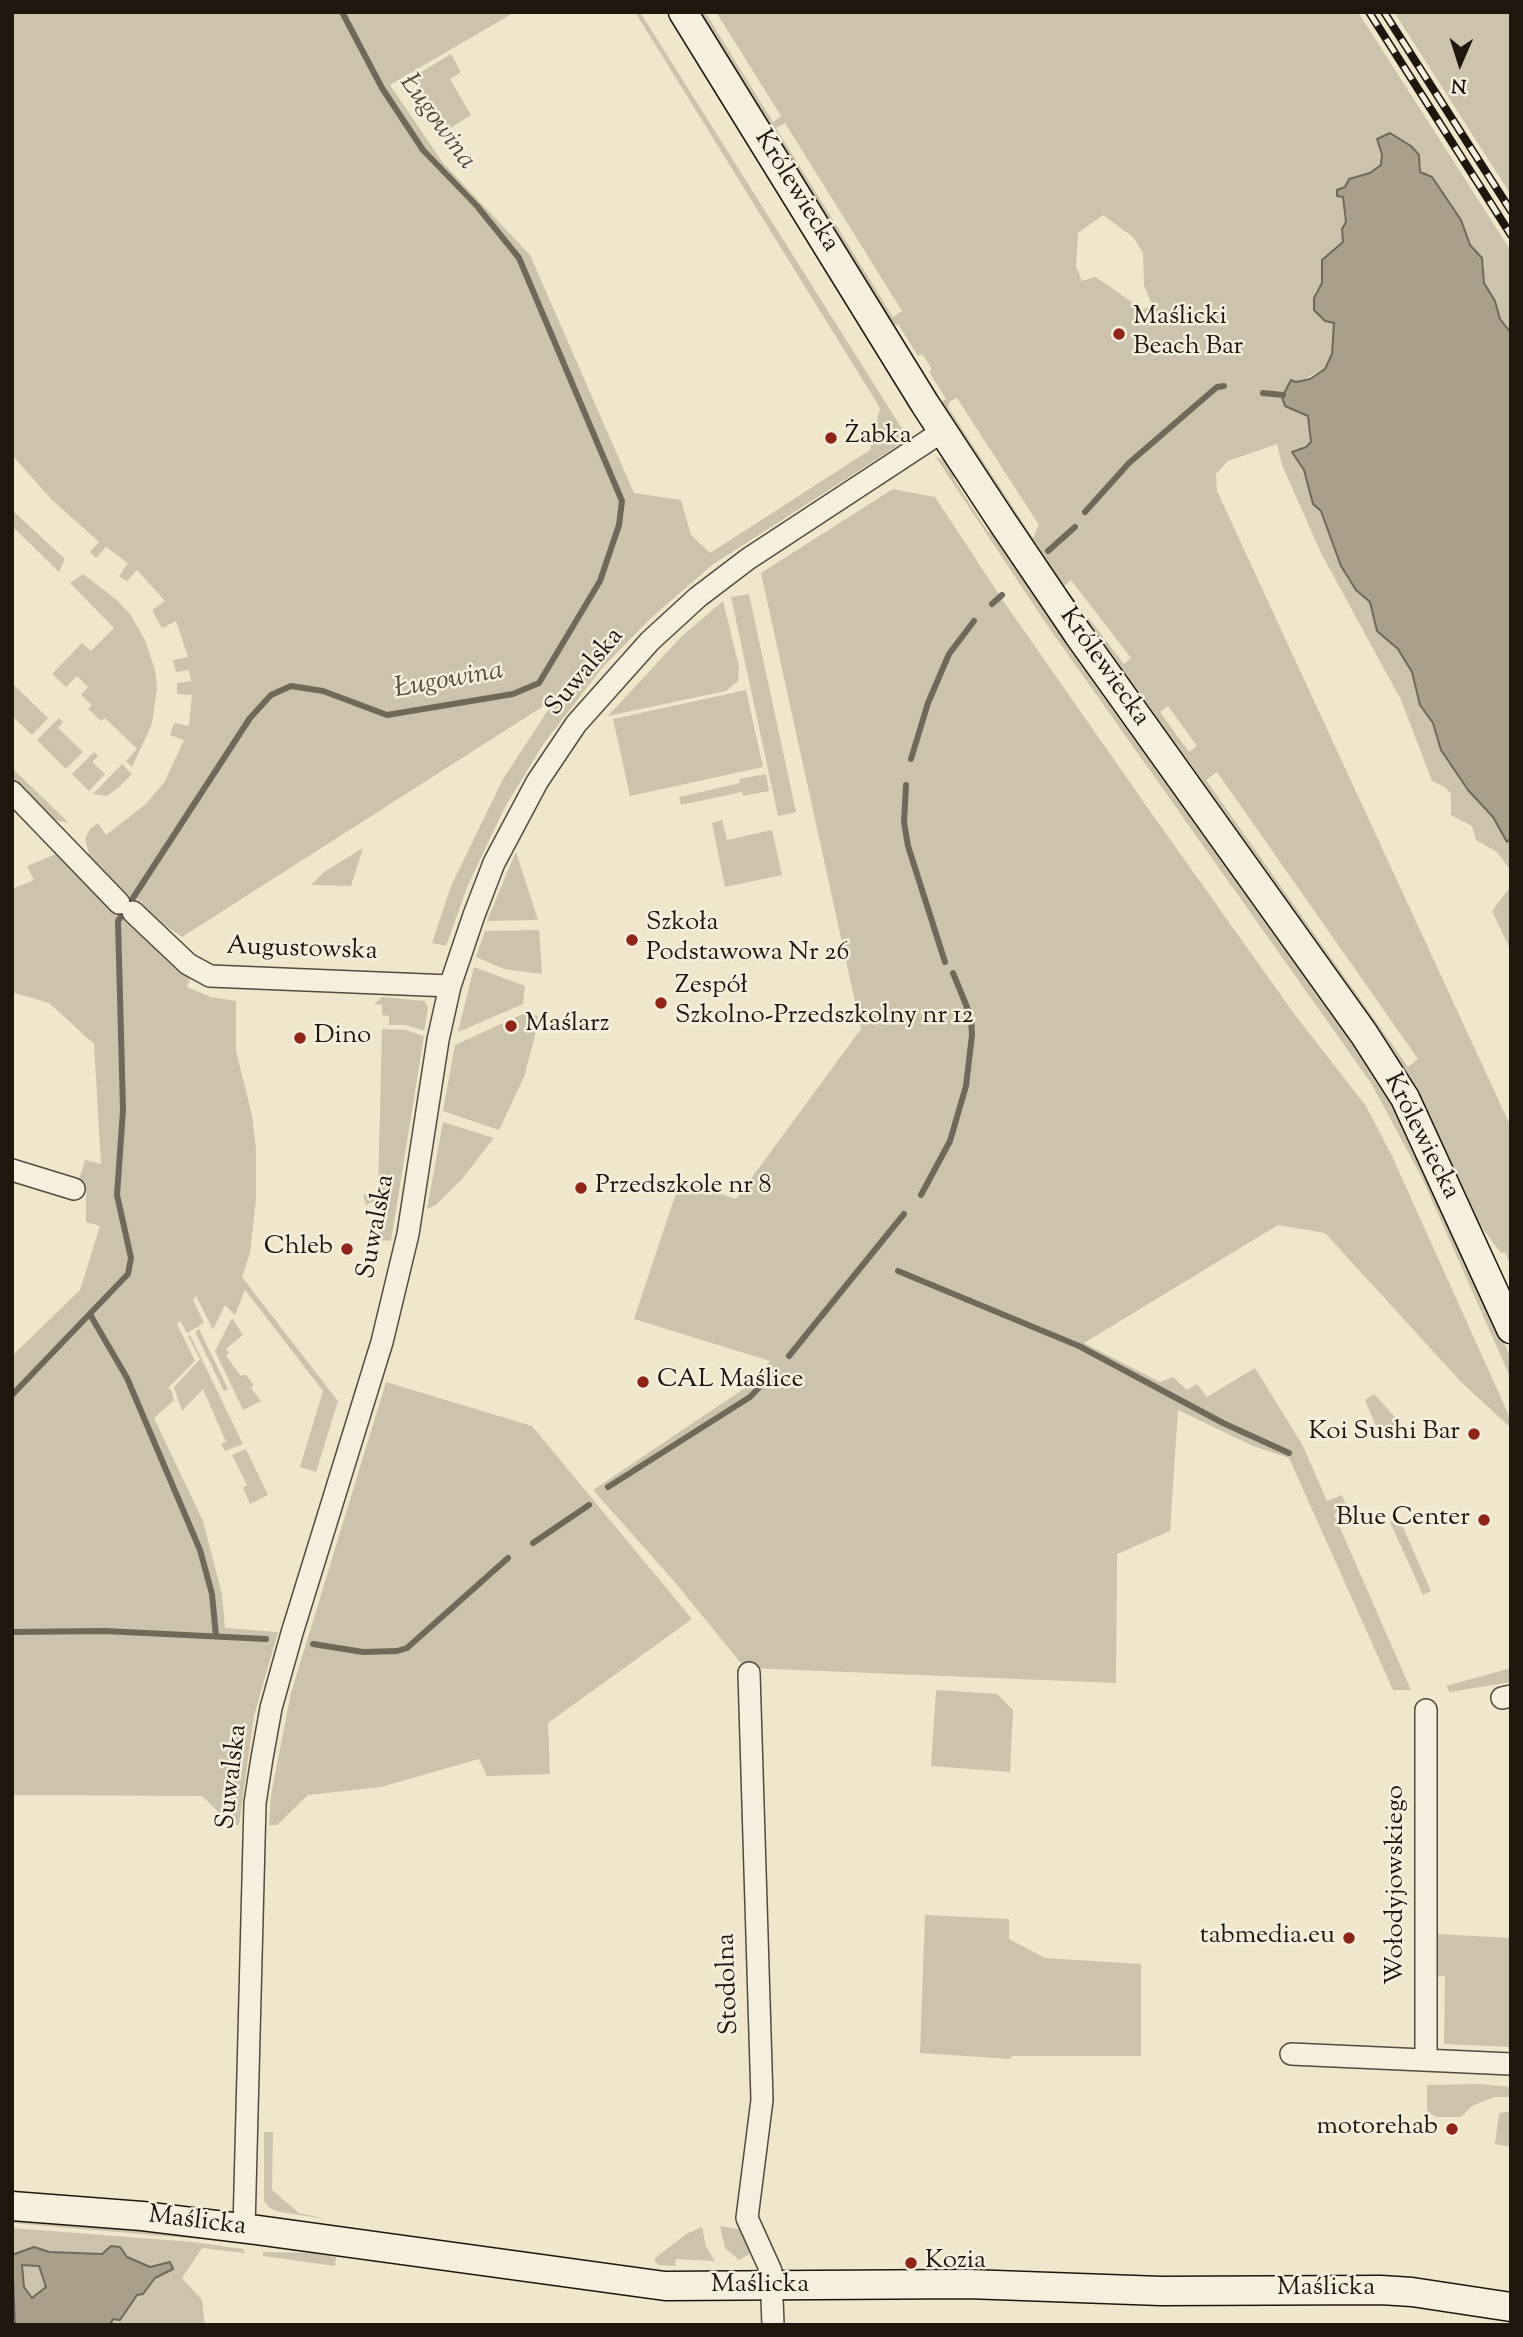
<!DOCTYPE html>
<html>
<head>
<meta charset="utf-8">
<style>
  body { margin:0 }
  #map { position:relative; width:1523px; height:2337px; overflow:hidden; background:#f0e6cc; font-family:"Sorts Mill Goudy",serif }
  canvas { display:block }
  .frame { position:absolute; inset:0; border:14px solid #20160d; pointer-events:none }
  .north { position:absolute; left:1425px; top:28px; width:70px; height:70px; -webkit-text-stroke:5px #f5efde; paint-order:stroke; rotate:183deg; font-size:19px; font-weight:700; line-height:28px; text-align:center; color:#20160d }
  .north::after { content:''; display:block; margin:auto; width:24px; height:32px; background:#20160d; clip-path:polygon(50% 0,100% 100%,50% 72%,0 100%) }
</style>
</head>
<body>
<div id="map">
<canvas width="1523" height="2337"></canvas>
<div class="frame"></div>
<div class="north">N</div>
</div>
<script>
const g = document.querySelector('canvas').getContext('2d');
g.lineJoin = 'round';
function paint(path, color) { g.fillStyle = color; g.fill(path, 'evenodd'); }
const poly = rows => new Path2D(rows.map(r => 'M' + r).join(''));
function stroke(path, color, width, dash) { g.strokeStyle = color; g.lineWidth = width; g.lineCap = dash ? 'butt' : 'round'; g.setLineDash(dash || []); g.stroke(path); }
function drawText(font, color, halo, rows, align = 'center') {
  g.font = font + ' "Sorts Mill Goudy",serif'; g.lineWidth = 5; g.setLineDash([]); g.textBaseline = 'middle'; g.strokeStyle = halo; g.fillStyle = color; for (const [text, x, y, turn = 0] of rows) {
    g.save(); g.translate(x, y); g.rotate((+turn || 0) * Math.PI / 180); g.textAlign = isNaN(turn) ? turn : align; if (halo) g.strokeText(text, 0, 0); g.fillText(text, 0, 0); g.restore();
  }
}
const green = poly([
  [12,12,515,12,390,85,443,163,530,255,634,493,681,500,691,535,710,553,870,450,880,408,635,12,640,12,906,435,905,441,712,565,651,618,602,668,544,743,505,807,468,885,446,946,432,943,451,886,503,779,556,698,182,937,139,907,142,902,122,892,86,856,89,853,85,839,90,829,98,823,106,835,146,804,165,781,184,740,170,735,174,723,189,726,192,695,177,694,177,683,191,681,189,670,176,672,173,660,188,657,176,621,162,628,152,610,165,601,137,570,127,581,119,576,128,563,106,547,96,558,90,552,99,542,52,500,12,455],
  [698,12,705,12,773,122,781,116,716,12,1358,12,1511,251,1511,333,1500,319,1495,301,1484,283,1484,265,1470,245,1461,220,1440,188,1432,177,1420,172,1421,164,1411,145,1401,140,1377,139,1382,154,1381,165,1343,197,1346,222,1342,229,1343,242,1322,260,1322,283,1315,292,1334,323,1332,354,1325,369,1285,388,1282,397,1308,416,1311,425,1311,442,1292,453,1304,470,1313,504,1321,511,1348,580,1370,602,1377,631,1398,649,1412,672,1420,705,1433,723,1441,750,1468,790,1493,817,1506,841,1511,838,1511,871,1497,852,1476,840,1472,826,1451,815,1451,794,1445,787,1432,781,1401,700,1321,553,1282,465,1277,444,1228,461,1216,474,1217,491,1511,1127,1511,1266,1505,1252,1501,1253,1470,1212,1057,585,941,402,946,399,929,372,932,369,922,354,918,356,898,324,894,326],
  [785,123,902,311,893,317,776,128],
  [1103,215,1133,237,1143,253,1144,286,1152,304,1143,310,1096,277,1082,281,1076,266,1078,233],
  [957,398,1039,525,1033,538,948,407,950,401],
  [1071,580,1131,658,1124,664,1064,586],
  [1168,706,1197,746,1189,752,1160,712],
  [1217,772,1418,1059,1408,1067,1206,780],
  [1394,12,1511,12,1511,195],
  [451,54,461,72,450,79,471,115,446,131,413,77],
  [935,456,948,462,955,472,954,479,988,532,993,530,1379,1080,1430,1176,1511,1358,1511,1379,1422,1178,1371,1083,1047,625],
  [893,489,935,497,1004,602,1152,814,1295,1015,1366,1106,1392,1156,1511,1420,1511,1428,1462,1383,1325,1233,1278,1225,1084,1343,1160,1382,1173,1377,1187,1390,1197,1384,1207,1397,1255,1368,1303,1446,1327,1501,1342,1495,1347,1507,1334,1514,1411,1690,1393,1690,1289,1458,1253,1446,1178,1410,1170,1531,1117,1554,1116,1683,749,1668,740,1662,673,1580,593,1490,754,1382,770,1361,634,1319,680,1181,736,1199,861,1029,761,573],
  [12,510,65,559,59,572,12,526],
  [83,574,117,600,130,614,145,640,155,670,157,688,152,724,132,767,126,761,137,749,105,718,101,721,88,709,92,705,81,695,88,687,77,676,66,687,52,674,82,643,91,651,114,628,70,583],
  [749,594,796,812,778,816,731,597],
  [723,601,739,667,738,681,726,691,608,716,682,636],
  [12,683,48,718,32,735,12,716],
  [746,690,763,767,630,796,613,719],
  [59,718,63,722,58,728,83,752,66,769,37,740],
  [94,752,98,756,92,762,105,774,89,791,72,774],
  [122,764,132,774,119,787,107,796,93,794],
  [12,768,69,823,54,820,12,779],
  [766,774,769,791,743,796,742,792,681,805,679,797,740,783,739,779],
  [722,820,727,840,772,830,782,875,725,887,712,823],
  [363,848,351,886,311,885,324,872],
  [516,852,538,920,487,921,503,882],
  [56,854,63,856,75,867,72,871,110,906,134,921,191,976,187,987,211,997,236,1001,236,1051,252,1115,256,1149,256,1199,250,1253,242,1277,338,1401,316,1472,300,1467,323,1391,245,1290,235,1315,225,1305,213,1330,196,1296,193,1300,204,1323,187,1333,180,1321,177,1324,195,1361,168,1388,171,1390,174,1400,154,1418,203,1521,222,1594,225,1628,278,1632,254,1716,239,1825,231,1824,202,1796,12,1795,12,1356,80,1290,100,1226,86,1222,86,1186,78,1183,85,1160,101,1164,94,1044,49,1003,12,992,12,889,34,880,27,866],
  [1511,886,1511,951,1492,911],
  [539,930,542,974,504,969,476,957,485,931],
  [474,967,525,986,523,1004,458,1032],
  [382,997,425,1001,428,1008,424,1031,407,1025,389,1025,389,1016,382,1015,382,1005,374,1004],
  [523,1014,538,1016,534,1040,524,1077,499,1130,443,1111,455,1045],
  [382,1029,406,1030,424,1036,391,1241,380,1240,375,1226,388,1217,378,1199,366,1205,363,1195,378,1194],
  [443,1122,494,1138,462,1179,436,1205,427,1209],
  [232,1318,243,1335,226,1349,229,1353,226,1356,241,1376,245,1374,254,1385,251,1388,261,1401,243,1410,215,1351],
  [199,1329,228,1389,224,1391,195,1332],
  [190,1335,243,1444,225,1451,221,1444,226,1442,203,1389,182,1411,177,1397,174,1387,200,1359,188,1336],
  [386,1382,532,1426,692,1619,548,1723,550,1774,487,1776,479,1759,381,1787,308,1795,277,1825,269,1825,271,1795,291,1693],
  [1374,1394,1403,1426,1387,1441,1380,1435,1365,1400],
  [246,1449,268,1495,250,1504,243,1488,247,1485,232,1455],
  [1399,1518,1431,1591,1423,1595,1390,1522],
  [1511,1668,1511,1682,1450,1692,1446,1686],
  [936,1690,997,1694,1013,1710,1010,1772,931,1766],
  [925,1915,1009,1919,1009,1939,1045,1958,1141,1964,1141,2056,1012,2056,1011,2059,920,2053],
  [1436,1934,1511,1938,1511,2047,1444,2044,1445,1976,1436,1977],
  [1480,2084,1511,2087,1511,2097,1494,2097,1472,2106,1461,2117,1437,2117,1427,2112,1427,2085],
  [1511,2111,1511,2147,1495,2144,1499,2113],
  [264,2132,273,2132,272,2190,299,2213,326,2219,280,2212,270,2208,264,2201],
  [12,2217,247,2241,247,2243,12,2223],
  [720,2226,738,2229,744,2235,752,2246,748,2255,739,2260,725,2248],
  [702,2227,706,2247,715,2261,676,2259,675,2266,658,2265,654,2259,686,2234],
  [12,2228,193,2242,243,2249,245,2253,202,2248,182,2278,202,2300,205,2325,110,2325,113,2319,120,2319,137,2295,144,2294,155,2278,173,2270,150,2267,127,2257,49,2252,34,2247,13,2256],
  [263,2252,312,2253,336,2257,335,2266,263,2256],
  [22,2265,39,2266,46,2287,31,2298,24,2287]
]);
const water = poly([
  [1390,133,1411,146,1419,155,1420,172,1432,177,1461,220,1470,245,1482,258,1484,283,1495,301,1500,319,1511,333,1511,838,1507,842,1493,817,1468,790,1441,750,1433,723,1420,705,1412,672,1398,649,1377,631,1370,602,1356,590,1341,566,1321,511,1313,504,1304,470,1292,452,1306,447,1311,442,1308,416,1285,406,1282,397,1291,380,1296,382,1310,379,1325,369,1332,354,1334,323,1325,321,1314,310,1314,298,1322,283,1322,260,1343,242,1342,229,1346,222,1343,197,1337,196,1337,190,1345,187,1349,179,1370,173,1381,165,1382,154,1377,139,1390,133],
  [111,2246,120,2247,127,2257,150,2267,170,2262,173,2269,155,2278,143,2294,137,2295,120,2320,113,2319,110,2325,15,2325,12,2255,34,2247,49,2252,102,2254,111,2246],
  [22,2265,39,2266,46,2287,32,2298,24,2287,22,2265]
]);
const stream = poly([
  [1263,393,1283,395],
  [1085,512,1129,463,1217,387,1224,386],
  [1048,551,1075,527],
  [992,604,1002,595],
  [911,759,928,703,949,654,974,621],
  [906,785,904,822,908,846,945,962],
  [921,1195,950,1141,966,1086,972,1035,971,1017,953,973],
  [898,1271,1079,1346,1223,1423,1289,1453],
  [91,1316,127,1378,200,1550,212,1594,216,1636],
  [789,1356,904,1214],
  [12,1395,128,1274,131,1258,117,1195,123,1110,118,921,250,718,271,695,291,686,323,691,387,715,513,694,539,683,600,581,619,525,622,501,519,258,477,206,423,150,382,88,342,12],
  [608,1487,750,1397,771,1375],
  [533,1543,589,1505],
  [12,1632,105,1631,266,1639],
  [313,1644,363,1652,397,1651,407,1648,508,1558]
]);
const street = poly([
  [12,792,119,903],
  [133,912,188,964,210,976,450,986],
  [12,1170,74,1189],
  [749,1673,762,2100,747,2218,771,2271,773,2325],
  [1502,1698,1511,1696],
  [1426,1710,1426,2060],
  [1291,2054,1511,2064],
  [244,2228,255,1803,262,1758,271,1708,292,1633,382,1342,408,1234,438,1040,450,986,474,915,494,863,537,782,576,724,650,641,698,597,748,559,943,431]
]);
const secondary = poly([
  [683,12,925,404,1001,520,1078,634,1364,1034,1405,1098,1511,1329],
  [12,2206,142,2216,257,2230,665,2286,968,2284,1161,2291,1381,2290,1412,2292,1511,2307]
]);
const rail = poly([
  [1369,12,1511,235],
  [1384,12,1511,211]
]);
const markers = [
  [1119,334,7,"#8f2418"],
  [831,438,7,"#8f2418"],
  [632,940,7,"#8f2418"],
  [661,1003,7,"#8f2418"],
  [511,1026,7,"#8f2418"],
  [300,1038,7,"#8f2418"],
  [581,1188,7,"#8f2418"],
  [347,1249,7,"#8f2418"],
  [643,1382,7,"#8f2418"],
  [1474,1434,7,"#8f2418"],
  [1484,1520,7,"#8f2418"],
  [1349,1938,7,"#8f2418"],
  [1452,2129,7,"#8f2418"],
  [911,2263,7,"#8f2418"]
];
const streetNames = [
  ["Królewiecka",795,192,58],
  ["Królewiecka",1103,668,55],
  ["Suwalska",586,673,-50],
  ["Augustowska",302,951,2],
  ["Królewiecka",1420,1137,63],
  ["Suwalska",378,1227,-79],
  ["Suwalska",234,1777,-83],
  ["Wołodyjowskiego",1398,1885,-90],
  ["Stodolna",730,1984,-92],
  ["Maślicka",197,2223,7],
  ["Maślicka",760,2287],
  ["Maślicka",1326,2290]
];
const poiNames = [
  ["Maślicki",1133,319],
  ["Beach Bar",1133,349],
  ["Żabka",845,438],
  ["Szkoła",646,925],
  ["Podstawowa Nr 26",646,955],
  ["Zespół",675,988],
  ["Szkolno-Przedszkolny nr 12",675,1018],
  ["Maślarz",525,1026],
  ["Dino",314,1038],
  ["Przedszkole nr 8",595,1188],
  ["Chleb",333,1249,"right"],
  ["CAL Maślice",657,1382],
  ["Koi Sushi Bar",1460,1434,"right"],
  ["Blue Center",1470,1520,"right"],
  ["tabmedia.eu",1335,1938,"right"],
  ["motorehab",1438,2129,"right"],
  ["Kozia",925,2263]
];
const waterNames = [
  ["Ługowina",436,123,54],
  ["Ługowina",449,682,-10]
];
paint(green, '#cdc3ac');
paint(water, '#a99f8b');
stroke(water, '#726859', 2);
stroke(stream, '#726859', 6);
stroke(street, '#544a3d', 24);
stroke(secondary, '#20160d', 31);
stroke(street, '#f5efde', 21);
stroke(secondary, '#f5efde', 28);
stroke(rail, '#20160d', 8);
stroke(rail, '#f5efde', 5, [16]);
for (const [x, y, r, color] of markers) { const dot = new Path2D(); dot.arc(x, y, r, 0, 2 * Math.PI); g.fillStyle = color; g.fill(dot); stroke(dot, '#f5efde', 2.5); }
drawText('26px', '#20160d', '#f5efde', streetNames);
drawText('26px', '#20160d', '#f5efde', poiNames, 'left');
drawText('italic 28px', '#574d3f', '#f5efde', waterNames);
</script>
</body>
</html>
